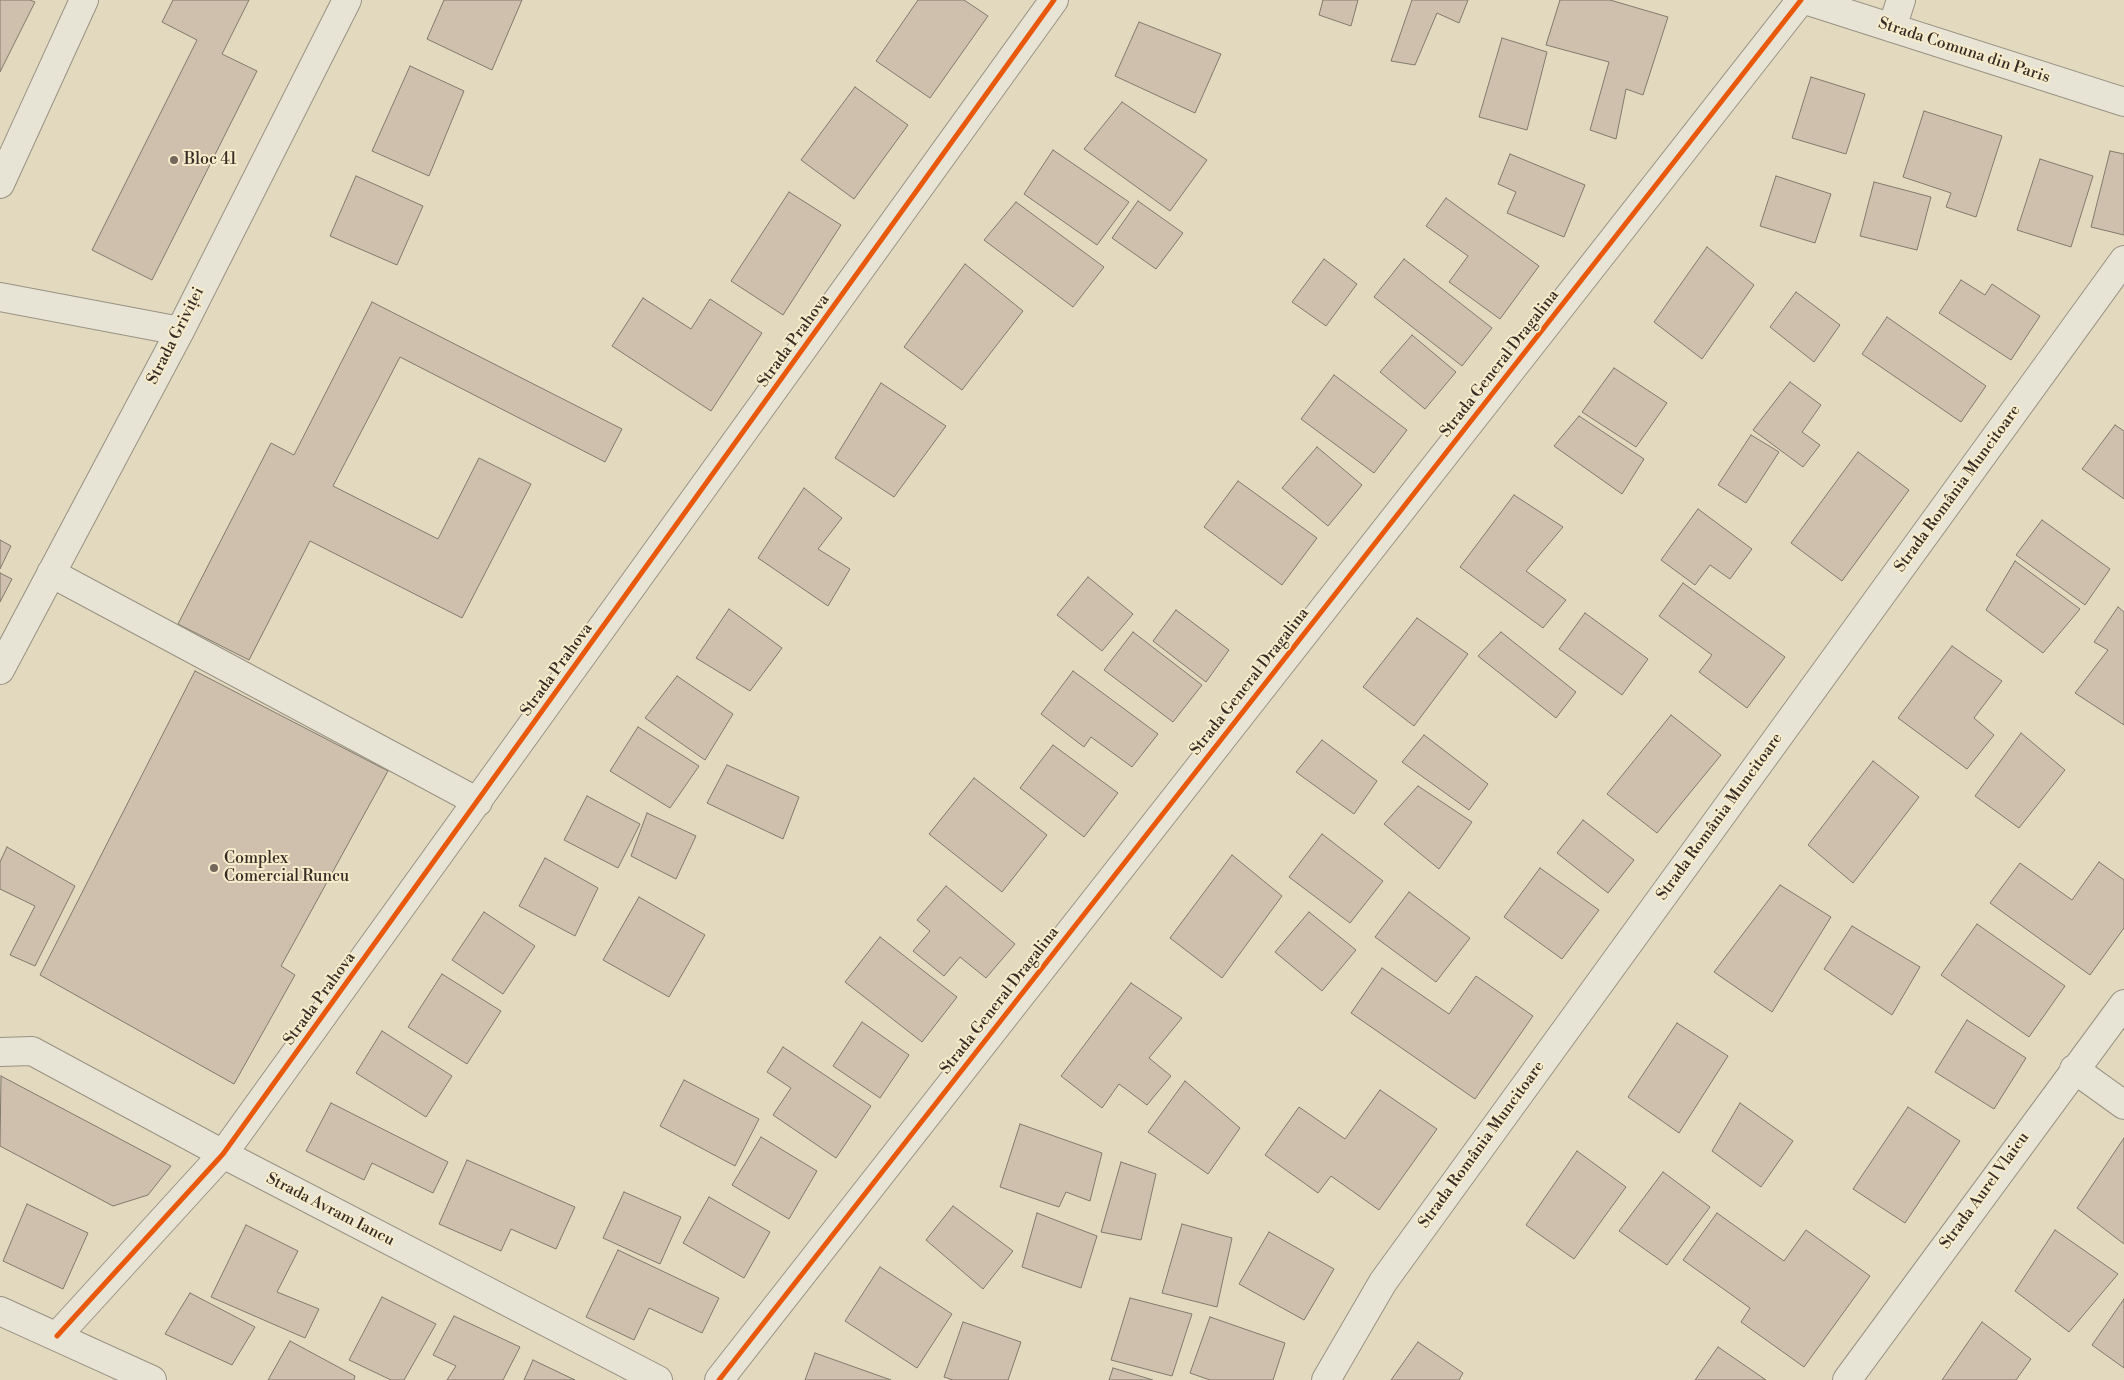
<!DOCTYPE html>
<html>
<head>
<meta charset="utf-8">
<style>
  body { margin:0 }
  canvas { display:block; background:#e2d9be }
</style>
</head>
<body>
<canvas width="2124" height="1380"></canvas>
<script>
const g = document.querySelector('canvas').getContext('2d');
g.lineJoin = 'round';
function paint(path, color) { g.fillStyle = color; g.fill(path, 'evenodd'); }
const poly = rows => new Path2D(rows.map(r => 'M' + r).join(''));
function stroke(path, color, width, dash) { g.strokeStyle = color; g.lineWidth = width; g.lineCap = dash ? 'butt' : 'round'; g.setLineDash(dash || []); g.stroke(path); }
function drawText(font, color, halo, rows, align = 'center') {
  g.font = font + ' "Libre Bodoni",serif'; g.lineWidth = 4; g.setLineDash([]); g.textBaseline = 'middle'; g.strokeStyle = halo; g.fillStyle = color; for (const [text, x, y, turn = 0] of rows) {
    g.save(); g.translate(x, y); g.rotate((+turn || 0) * Math.PI / 180); g.textAlign = isNaN(turn) ? turn : align; if (halo) g.strokeText(text, 0, 0); g.fillText(text, 0, 0); g.restore();
  }
}
const building = poly([
  [0,0,30,0,35,2,0,72,0,0],
  [173,0,249,0,222,54,257,71,152,280,92,250,197,40,162,22,173,0],
  [444,0,522,0,492,70,427,39,444,0],
  [918,0,964,0,988,16,930,98,876,61,918,0],
  [1323,0,1358,0,1351,26,1319,15,1323,0],
  [1412,0,1468,0,1459,23,1437,13,1415,65,1391,61,1412,0],
  [1560,0,1610,0,1668,17,1643,95,1626,89,1616,139,1590,130,1609,62,1546,45,1560,0],
  [1139,22,1221,54,1195,113,1115,76,1139,22],
  [1502,38,1547,52,1527,130,1479,117,1502,38],
  [410,66,464,91,429,176,372,151,410,66],
  [1811,77,1865,94,1846,154,1792,138,1811,77],
  [855,87,908,125,854,199,801,160,855,87],
  [1122,102,1207,160,1170,211,1084,149,1122,102],
  [1924,111,2002,136,1976,217,1946,207,1951,193,1903,177,1924,111],
  [1053,150,1129,202,1097,245,1024,194,1053,150],
  [2110,151,2124,154,2124,235,2091,227,2110,151],
  [1510,154,1585,185,1564,237,1507,213,1516,192,1498,184,1510,154],
  [2040,159,2093,176,2071,247,2017,230,2040,159],
  [356,176,423,206,397,265,330,236,356,176],
  [1776,176,1831,194,1815,243,1760,226,1776,176],
  [1874,182,1931,197,1917,250,1860,236,1874,182],
  [789,192,841,225,783,315,731,281,789,192],
  [1446,198,1539,266,1500,319,1449,282,1468,256,1426,226,1446,198],
  [1138,201,1183,233,1156,269,1112,238,1138,201],
  [1016,202,1104,267,1073,307,984,240,1016,202],
  [1707,247,1754,285,1702,359,1654,322,1707,247],
  [1324,259,1357,284,1326,326,1292,302,1324,259],
  [1404,259,1492,328,1462,366,1374,297,1404,259],
  [965,264,1023,311,962,390,904,347,965,264],
  [1961,280,1985,295,1992,284,2040,316,2011,360,1939,313,1961,280],
  [1796,292,1840,325,1814,362,1770,327,1796,292],
  [643,298,691,329,710,299,762,333,711,411,612,346,643,298],
  [372,302,622,429,605,462,400,357,333,486,438,539,479,458,531,484,462,618,310,541,249,660,178,624,271,443,294,455,372,302],
  [1887,317,1986,386,1961,422,1862,354,1887,317],
  [1412,335,1456,372,1425,409,1380,372,1412,335],
  [1614,368,1667,403,1636,447,1582,412,1614,368],
  [1334,375,1407,430,1374,473,1301,419,1334,375],
  [1790,382,1821,405,1802,432,1820,445,1803,467,1753,430,1790,382],
  [881,383,946,426,894,497,835,458,881,383],
  [1579,416,1644,459,1622,494,1554,446,1579,416],
  [2115,425,2124,431,2124,499,2082,469,2115,425],
  [1751,435,1779,452,1746,503,1718,485,1751,435],
  [1317,447,1362,485,1328,526,1282,488,1317,447],
  [1858,452,1909,490,1842,581,1791,543,1858,452],
  [1238,481,1317,538,1282,585,1204,527,1238,481],
  [804,488,842,518,818,549,850,569,828,606,758,558,804,488],
  [1514,495,1563,527,1526,571,1566,600,1543,628,1460,567,1514,495],
  [1698,509,1752,549,1730,579,1710,565,1695,585,1661,560,1698,509],
  [2042,520,2110,569,2085,605,2016,555,2042,520],
  [0,540,11,546,0,569,0,540],
  [2015,561,2080,609,2043,653,1986,610,2015,561],
  [0,573,12,579,0,602,0,573],
  [1088,577,1133,614,1102,651,1057,615,1088,577],
  [1683,583,1785,657,1747,708,1699,672,1712,655,1659,616,1683,583],
  [2118,607,2124,612,2124,725,2075,693,2108,650,2094,642,2118,607],
  [729,609,782,648,750,691,696,658,729,609],
  [1176,610,1229,650,1206,682,1153,641,1176,610],
  [1585,613,1648,659,1622,695,1559,649,1585,613],
  [1417,618,1468,654,1414,726,1363,687,1417,618],
  [1133,632,1202,685,1173,722,1104,670,1133,632],
  [1501,632,1576,692,1556,718,1478,656,1501,632],
  [1952,646,2002,681,1974,718,1994,735,1967,769,1898,718,1952,646],
  [195,671,388,771,281,966,295,975,234,1084,40,975,195,671],
  [1073,671,1158,734,1132,767,1091,737,1084,747,1041,714,1073,671],
  [677,676,733,714,705,760,645,718,677,676],
  [1671,715,1721,755,1657,833,1607,794,1671,715],
  [638,727,699,766,670,808,610,771,638,727],
  [2021,733,2065,770,2019,828,1975,796,2021,733],
  [1424,735,1488,784,1469,810,1402,762,1424,735],
  [1322,740,1377,781,1354,814,1296,772,1322,740],
  [1053,745,1118,793,1084,837,1020,788,1053,745],
  [1873,761,1919,797,1853,883,1808,845,1873,761],
  [727,765,799,797,783,839,707,803,727,765],
  [974,778,1047,835,1002,892,929,834,974,778],
  [1418,786,1472,822,1439,869,1384,824,1418,786],
  [587,796,640,824,618,868,564,840,587,796],
  [647,813,696,836,676,879,631,856,647,813],
  [1583,820,1634,860,1608,893,1557,853,1583,820],
  [1322,834,1383,881,1350,923,1289,877,1322,834],
  [7,847,75,886,35,966,10,955,35,906,0,889,0,862,7,847],
  [1232,855,1282,896,1222,978,1170,938,1232,855],
  [545,858,598,888,575,936,519,906,545,858],
  [2099,862,2124,880,2124,928,2090,975,1990,903,2020,863,2072,900,2099,862],
  [1540,868,1599,910,1562,959,1504,917,1540,868],
  [1780,885,1831,917,1772,1012,1714,972,1780,885],
  [946,886,1015,944,986,978,960,957,944,976,913,951,930,931,917,920,946,886],
  [1409,892,1470,938,1436,982,1375,937,1409,892],
  [639,897,705,935,669,997,603,960,639,897],
  [484,912,535,946,503,994,452,960,484,912],
  [1309,912,1356,950,1322,991,1275,952,1309,912],
  [1977,924,2065,986,2029,1037,1941,975,1977,924],
  [1852,926,1920,967,1892,1015,1824,969,1852,926],
  [880,937,957,997,922,1042,845,982,880,937],
  [1382,968,1449,1014,1476,976,1533,1016,1475,1099,1351,1013,1382,968],
  [442,974,501,1011,467,1064,408,1027,442,974],
  [1131,983,1182,1018,1149,1058,1171,1076,1147,1105,1119,1084,1102,1108,1061,1076,1131,983],
  [1967,1020,2026,1058,1994,1109,1935,1072,1967,1020],
  [862,1022,909,1055,880,1098,833,1066,862,1022],
  [1677,1023,1728,1056,1679,1133,1628,1097,1677,1023],
  [382,1031,452,1076,426,1117,356,1073,382,1031],
  [783,1047,871,1106,836,1158,773,1115,791,1088,767,1072,783,1047],
  [1,1076,171,1166,148,1195,113,1206,0,1146,1,1076],
  [684,1080,759,1119,735,1166,660,1126,684,1080],
  [1185,1081,1240,1128,1208,1174,1148,1132,1185,1081],
  [1380,1090,1437,1129,1379,1210,1331,1176,1318,1193,1265,1155,1299,1107,1345,1139,1380,1090],
  [331,1103,448,1162,433,1193,372,1163,364,1180,306,1151,331,1103],
  [1740,1103,1793,1141,1761,1187,1712,1151,1740,1103],
  [1908,1107,1960,1141,1905,1223,1853,1189,1908,1107],
  [1020,1124,1102,1153,1090,1201,1066,1192,1059,1207,1000,1187,1020,1124],
  [761,1137,817,1171,789,1219,732,1185,761,1137],
  [2124,1138,2124,1244,2077,1208,2124,1138],
  [1577,1151,1626,1187,1574,1259,1526,1225,1577,1151],
  [467,1160,575,1207,556,1249,511,1229,501,1251,439,1224,467,1160],
  [1121,1162,1156,1174,1141,1240,1101,1232,1121,1162],
  [1663,1172,1710,1207,1667,1265,1619,1231,1663,1172],
  [624,1192,681,1217,660,1264,603,1238,624,1192],
  [709,1197,770,1232,744,1278,683,1243,709,1197],
  [27,1204,88,1233,63,1289,3,1261,27,1204],
  [953,1206,1013,1251,983,1289,926,1240,953,1206],
  [1037,1213,1097,1236,1081,1288,1022,1267,1037,1213],
  [1717,1213,1784,1261,1806,1230,1870,1276,1804,1367,1741,1322,1750,1308,1683,1260,1717,1213],
  [1182,1224,1232,1238,1217,1307,1162,1293,1182,1224],
  [246,1225,298,1251,277,1292,319,1309,305,1338,211,1297,246,1225],
  [2055,1230,2118,1274,2069,1332,2015,1291,2055,1230],
  [1269,1232,1334,1269,1304,1320,1239,1284,1269,1232],
  [618,1250,719,1298,702,1333,649,1308,634,1340,586,1317,618,1250],
  [880,1267,952,1314,917,1368,845,1321,880,1267],
  [190,1293,255,1327,232,1365,165,1334,190,1293],
  [382,1297,436,1324,404,1380,391,1380,349,1360,382,1297],
  [1130,1298,1192,1314,1172,1376,1111,1360,1130,1298],
  [2124,1299,2124,1368,2092,1345,2124,1299],
  [454,1316,520,1347,503,1380,447,1380,456,1366,433,1355,454,1316],
  [1210,1317,1285,1343,1273,1380,1210,1380,1190,1373,1210,1317],
  [963,1322,1021,1342,1008,1380,953,1380,944,1377,963,1322],
  [1982,1322,2031,1359,2016,1380,1942,1380,1982,1322],
  [290,1341,355,1376,354,1380,268,1380,290,1341],
  [1418,1342,1463,1373,1459,1380,1391,1380,1418,1342],
  [1718,1347,1766,1380,1695,1380,1718,1347],
  [815,1353,891,1380,805,1380,815,1353],
  [533,1360,575,1380,524,1380,533,1360],
  [1113,1368,1153,1380,1109,1380,1113,1368]
]);
const minor = poly([
  [1805,0,2124,102],
  [1892,28,1901,0],
  [0,184,84,0],
  [0,297,180,331],
  [51,573,478,802],
  [0,670,180,331,347,0],
  [0,1052,32,1051,223,1154,658,1380],
  [2074,1069,2124,1105],
  [0,1311,152,1380],
  [57,1336,223,1154,1054,0],
  [719,1380,1801,0],
  [1326,1380,1383,1282,2124,260],
  [1847,1380,2124,1004]
]);
const cycleway = poly([
  [57,1336,223,1154,1054,0],
  [719,1380,1801,0]
]);
const markers = [
  [174,160,5,"#73685b"],
  [214,868,5,"#73685b"]
];
const streetNames = [
  ["Strada Comuna din Paris",1964,51,18],
  ["Strada Griviței",176,336,-63],
  ["Strada Prahova",794,341,-54],
  ["Strada General Dragalina",1500,364,-52],
  ["Strada România Muncitoare",1958,489,-54],
  ["Strada Prahova",557,670,-54],
  ["Strada General Dragalina",1250,682,-52],
  ["Strada România Muncitoare",1720,817,-54],
  ["Strada Prahova",320,999,-54],
  ["Strada General Dragalina",1000,1001,-52],
  ["Strada România Muncitoare",1482,1145,-54],
  ["Strada Aurel Vlaicu",1985,1191,-54],
  ["Strada Avram Iancu",330,1210,27]
];
const poiNames = [
  ["Bloc 41",184,160],
  ["Complex",224,859],
  ["Comercial Runcu",224,877]
];
paint(building, '#cfc0ad');
stroke(building, '#817a6d', 1);
stroke(minor, '#989283', 30);
stroke(minor, '#e7e3d5', 28);
stroke(cycleway, '#e8590c', 5);
for (const [x, y, r, color] of markers) { const dot = new Path2D(); dot.arc(x, y, r, 0, 2 * Math.PI); g.fillStyle = color; g.fill(dot); stroke(dot, '#f6eccb', 2); }
drawText('16px', '#372b25', '#f6eccb', streetNames);
drawText('16px', '#372b25', '#f6eccb', poiNames, 'left');
</script>
</body>
</html>
